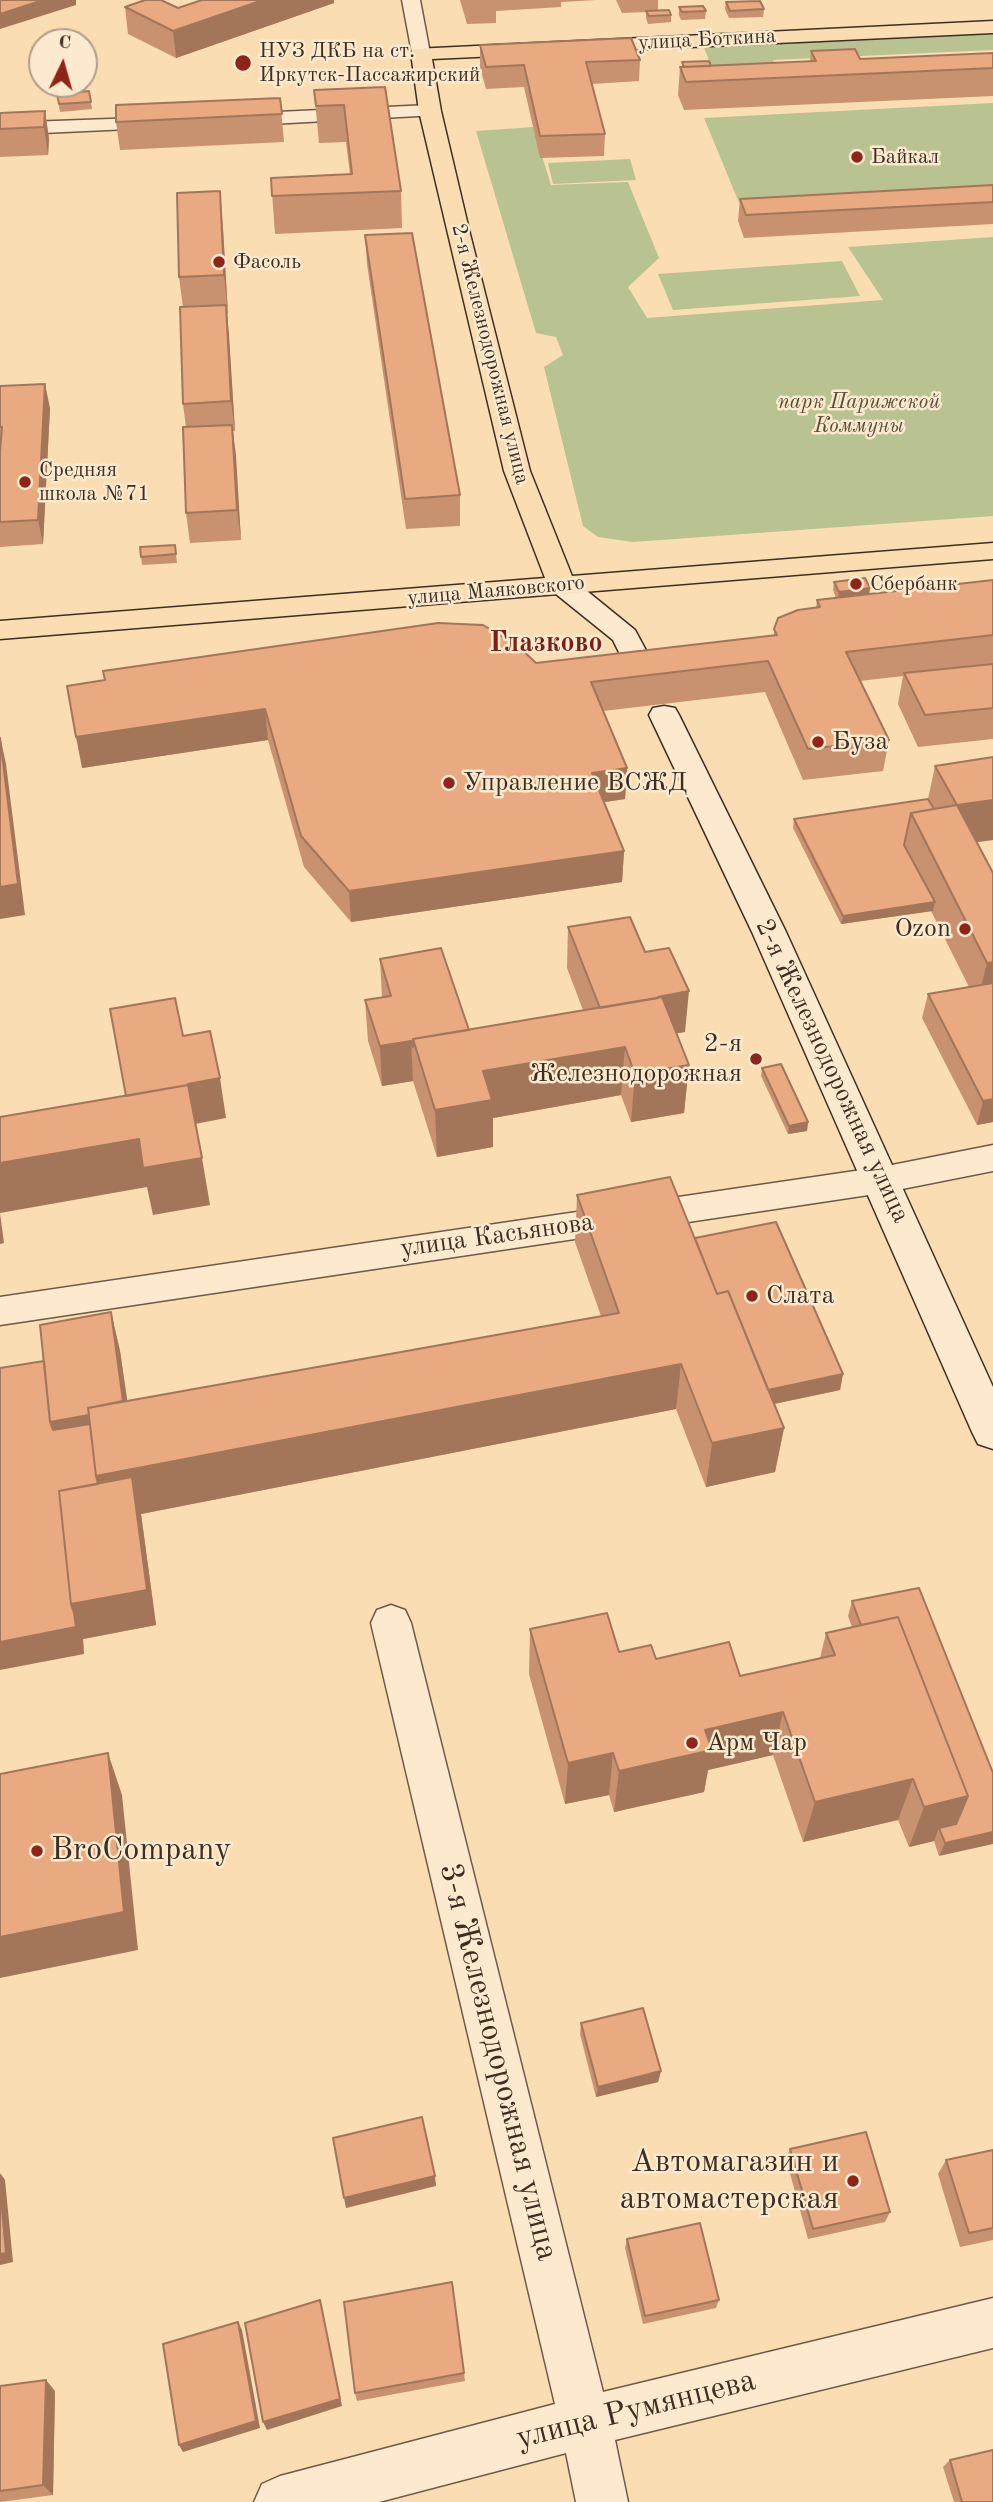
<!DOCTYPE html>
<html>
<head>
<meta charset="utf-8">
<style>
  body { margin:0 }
  #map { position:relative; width:993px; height:2502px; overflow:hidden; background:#faddb3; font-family:"Old Standard TT",serif }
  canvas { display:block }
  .north { position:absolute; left:28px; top:28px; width:70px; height:70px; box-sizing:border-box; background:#fce9ce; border:2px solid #b09e89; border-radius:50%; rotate:5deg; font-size:19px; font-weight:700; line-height:28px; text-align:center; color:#3e2e21 }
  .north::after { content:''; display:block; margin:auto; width:24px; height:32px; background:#8f2418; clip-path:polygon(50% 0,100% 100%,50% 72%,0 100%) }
</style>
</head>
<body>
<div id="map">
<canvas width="993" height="2502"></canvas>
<div class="north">С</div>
</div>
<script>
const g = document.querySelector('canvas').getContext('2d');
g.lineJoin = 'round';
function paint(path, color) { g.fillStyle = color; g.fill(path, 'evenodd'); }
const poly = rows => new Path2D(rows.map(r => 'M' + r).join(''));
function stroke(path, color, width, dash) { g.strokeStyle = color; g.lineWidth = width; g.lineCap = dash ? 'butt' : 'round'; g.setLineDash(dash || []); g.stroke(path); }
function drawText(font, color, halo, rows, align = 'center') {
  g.font = font + ' "Old Standard TT",serif'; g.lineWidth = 5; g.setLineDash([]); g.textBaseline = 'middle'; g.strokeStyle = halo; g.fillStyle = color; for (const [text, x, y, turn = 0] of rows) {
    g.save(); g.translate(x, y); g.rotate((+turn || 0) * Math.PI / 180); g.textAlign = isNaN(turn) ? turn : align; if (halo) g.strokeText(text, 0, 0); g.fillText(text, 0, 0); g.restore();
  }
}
const green = poly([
  [993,32,993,50,773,60,776,68,713,70,704,48],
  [993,103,993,197,742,210,704,118],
  [533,127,551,185,628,182,659,258,628,287,647,318,883,300,848,247,993,237,993,516,633,542,598,537,583,526,544,367,563,355,556,337,536,333,476,131],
  [630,159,636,180,553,184,548,163],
  [842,261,860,296,673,310,658,274]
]);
const minor = poly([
  [402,0,420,0,430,53,428,57,421,59,412,53,402,0],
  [430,105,440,111,437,115,234,126,224,120,234,114,430,105],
  [165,117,172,119,175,123,172,127,0,135,0,123,165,117],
  [993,1145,993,1171,882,1193,0,1325,0,1297,882,1167,993,1145],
  [391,1605,405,1610,411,1623,603,2392,993,2298,993,2348,615,2440,628,2502,576,2502,566,2453,379,2502,254,2502,262,2484,280,2476,555,2404,371,1623,377,1610,391,1605]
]);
const secondary = poly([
  [561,575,571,578,635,630,657,671,653,677,642,680,631,677,613,640,551,590,547,584,551,578,561,575],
  [664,706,675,708,679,715,786,932,993,1387,993,1449,978,1444,972,1432,752,932,649,715,653,708,664,706]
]);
const primary = poly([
  [993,21,993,33,432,59,441,111,470,234,530,471,572,576,993,543,993,559,0,639,0,621,545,578,504,471,419,111,411,53,414,49,993,21]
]);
const wall = poly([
  [460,0,596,0,561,2,561,7,496,11,496,23,467,24],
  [616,0,658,0,658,10,671,15,671,22,648,24,646,18,646,12,622,13],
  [726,2,764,9,763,17,729,18,725,9],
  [334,3,176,58,128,34,125,7,178,8],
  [679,7,706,11,705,19,681,20,679,15],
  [480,45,640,60,639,81,592,84,605,134,604,156,540,158,524,87,486,89,480,67],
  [811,51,860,59,993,53,993,96,684,110,678,95,680,67,682,67,682,62,711,66,810,61],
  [385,87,401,191,402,228,275,234,271,178,350,174,346,142,319,143,314,90],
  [89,91,92,109,60,112,57,94],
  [280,98,284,142,120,150,116,122],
  [45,111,49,139,48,155,0,157,0,113],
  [993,185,993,224,744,238,738,221,740,199],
  [223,229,228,314,227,314,235,431,233,431,241,540,190,543,186,513,186,427,183,404,183,307,179,277],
  [365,235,460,495,460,526,406,529,367,264],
  [0,386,50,408,43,544,0,547],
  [175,545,177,563,142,565,141,557],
  [993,580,993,739,918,747,898,704,903,676,860,681,889,740,883,771,803,780,765,692,603,711,627,768,625,799,604,802,624,851,622,882,351,922,304,867,268,740,82,768,104,680,536,663,774,636,774,629,816,608,817,600,836,598,833,590,834,582,869,594],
  [993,757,977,842,993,873,993,1122,977,1125,922,1018,928,994,969,987,931,911,841,924,793,828,794,819,928,799,935,766],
  [568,927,645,952,685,1032,677,1033,689,1065,684,1113,631,1122,621,1095,493,1118,493,1147,437,1157,413,1081,382,1086,368,1041,365,1000,382,997,380,959,469,1030,583,1010,567,968],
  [762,1068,808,1122,807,1131,788,1134,761,1076],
  [577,1195,695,1238,843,1374,840,1390,774,1404,784,1428,775,1472,706,1487,676,1409,141,1514,156,1625,83,1639,84,1654,44,1361,111,1312,120,1351,127,1401,601,1316,575,1242],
  [852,1601,993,1773,939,1856,934,1841,909,1847,898,1820,803,1842,773,1755,708,1770,704,1792,614,1812,609,1795,565,1804,529,1674,530,1629,619,1652,740,1676,820,1658,826,1633,852,1627,848,1616],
  [581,2023,661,2071,658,2082,596,2097,580,2034],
  [790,2149,890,2212,885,2222,808,2239,786,2159],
  [993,2150,993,2240,960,2247,938,2174,946,2160],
  [627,2239,719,2300,716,2308,643,2324,625,2248],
  [464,2373,465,2381,357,2401,355,2393],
  [0,2386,55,2391,53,2495,0,2502],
  [950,2460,993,2502,954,2502,943,2467]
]);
const shadedWall = poly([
  [43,0,76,0,76,5,0,29,0,14],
  [263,0,334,0,334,3,176,58,173,31],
  [45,111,49,139,48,155,44,127],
  [220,191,223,229,228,314,224,275],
  [226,305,229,334,235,431,231,401],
  [45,384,50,408,43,544,38,520],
  [232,425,236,455,241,540,237,510],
  [870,588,869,596,838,600,839,592],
  [265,709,268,740,82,768,76,737],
  [0,736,6,764,25,915,0,919],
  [627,768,625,799,591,804,592,773],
  [993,800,993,840,929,849,957,805],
  [624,851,622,882,351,922,349,891],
  [935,902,933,911,841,924,843,916],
  [993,962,993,1001,977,1003,987,963],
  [689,991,685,1032,659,1036,625,1047,621,1095,493,1118,493,1147,437,1157,435,1110,483,1071,658,997],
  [411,1041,413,1081,382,1086,380,1046],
  [689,1065,684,1113,631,1122,635,1074],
  [220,1078,226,1118,195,1124,202,1158,210,1205,153,1215,147,1187,0,1213,4,1243,0,1244,0,1163,188,1084],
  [993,1099,993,1122,977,1125,983,1101],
  [808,1122,807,1131,788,1134,789,1126],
  [111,1312,120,1351,134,1446,681,1364,676,1409,141,1514,156,1625,83,1639,84,1654,0,1670,0,1642,71,1604,61,1459,50,1422],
  [843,1374,840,1390,750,1409,753,1393],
  [784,1428,775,1472,706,1487,712,1443],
  [783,1712,773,1755,708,1770,704,1792,614,1812,619,1771,705,1730],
  [108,1753,122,1795,138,1950,0,1978,0,1937],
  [613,1753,609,1795,565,1804,568,1763],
  [913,1779,898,1820,803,1842,815,1802],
  [968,1796,951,1837,939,1828,934,1841,909,1847,924,1807],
  [993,1832,993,1844,939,1856,945,1843],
  [661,2071,658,2082,596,2097,598,2087],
  [0,2173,5,2180,13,2262,0,2265],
  [435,2176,436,2186,346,2208,344,2198],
  [320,2300,342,2406,267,2430,263,2422],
  [238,2322,242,2330,260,2428,183,2452,179,2445],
  [46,2380,55,2391,53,2495,43,2485]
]);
const building = poly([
  [0,0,43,0,0,14,0,0],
  [145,0,161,0,178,8,202,0,263,0,173,31,125,7,145,0],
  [760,1,764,9,730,11,726,2,760,1],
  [703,6,706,11,682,12,679,7,703,6],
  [669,10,671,15,649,16,646,11,669,10],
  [631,38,640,60,586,62,605,134,540,136,524,65,486,67,480,45,631,38],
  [855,49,860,59,993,53,993,68,686,82,680,67,816,61,811,51,855,49],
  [709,61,711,66,684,67,682,62,709,61],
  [385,87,401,191,272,196,271,178,352,174,344,105,316,106,314,90,385,87],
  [89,91,91,102,59,104,57,94,89,91],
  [280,98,282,114,116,122,116,105,280,98],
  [45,111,44,127,0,129,0,113,45,111],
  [993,185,993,202,746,215,740,199,993,185],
  [220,191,224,275,179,277,177,193,220,191],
  [412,233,460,495,405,499,365,235,412,233],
  [226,305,231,401,183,404,180,307,226,305],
  [45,384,38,520,0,522,0,452,2,427,0,427,0,386,45,384],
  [232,425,237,510,186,513,183,427,232,425],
  [175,545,176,554,141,557,140,547,175,545],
  [865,578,870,588,839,592,834,582,865,578],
  [993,580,993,635,846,652,889,740,808,749,768,661,591,682,627,768,592,773,624,851,349,891,301,836,265,709,76,737,67,686,105,680,103,671,438,623,483,625,518,646,536,663,777,635,774,629,778,618,798,610,820,607,817,600,993,580],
  [993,664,993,708,925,715,904,673,993,664],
  [0,738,18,884,0,887,0,738],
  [993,757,993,800,957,805,935,766,993,757],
  [928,799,934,809,911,813,904,845,935,902,843,916,794,819,928,799],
  [957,805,993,873,993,962,987,963,911,813,957,805],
  [630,917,645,952,669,948,689,991,658,997,658,998,600,1008,568,927,630,917],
  [441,948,469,1030,413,1039,413,1047,411,1041,380,1046,365,1000,391,996,380,959,441,948],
  [993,983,993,1099,983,1101,928,994,993,983],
  [662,997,689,1065,635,1074,625,1047,483,1071,492,1100,435,1110,413,1039,662,997],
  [175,998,183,1036,210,1031,220,1078,188,1084,188,1085,126,1096,110,1009,175,998],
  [781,1064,808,1122,789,1126,762,1068,781,1064],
  [188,1085,202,1158,143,1168,139,1139,0,1163,0,1117,188,1085],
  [670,1177,717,1294,728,1291,784,1428,712,1443,681,1364,96,1476,88,1408,619,1313,577,1195,670,1177],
  [776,1222,843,1374,768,1390,728,1291,717,1294,695,1238,776,1222],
  [111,1312,123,1401,88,1408,89,1415,50,1422,40,1325,111,1312],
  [44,1361,50,1422,53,1430,90,1424,96,1476,98,1484,59,1491,71,1604,74,1613,76,1627,0,1642,0,1368,44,1361],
  [132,1477,147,1590,71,1604,59,1491,132,1477],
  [919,1588,993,1773,993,1832,945,1843,939,1828,956,1824,968,1796,898,1617,861,1625,852,1601,919,1588],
  [607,1613,619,1652,651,1645,656,1659,729,1642,740,1676,835,1655,826,1633,898,1617,968,1796,924,1807,913,1779,815,1802,783,1712,705,1730,712,1750,619,1771,613,1753,568,1763,530,1629,607,1613],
  [108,1753,124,1912,0,1937,0,1774,108,1753],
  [643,2008,661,2071,598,2087,581,2023,643,2008],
  [422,2117,435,2176,344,2198,333,2138,422,2117],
  [866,2132,890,2212,813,2229,790,2149,866,2132],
  [993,2150,993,2228,969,2233,946,2160,993,2150],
  [0,2187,6,2253,0,2254,0,2187],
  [700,2223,719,2300,645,2316,627,2239,700,2223],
  [452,2282,464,2373,355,2393,344,2302,452,2282],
  [320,2300,340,2399,263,2422,245,2323,320,2300],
  [238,2322,256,2421,179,2445,163,2344,238,2322],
  [46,2380,43,2485,0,2491,0,2386,46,2380],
  [993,2450,993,2502,962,2502,950,2460,993,2450]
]);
const markers = [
  [243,63,9,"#8f2418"],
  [857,157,7,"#8f2418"],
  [219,262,7,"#8f2418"],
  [25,482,7,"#8f2418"],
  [856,584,7,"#8f2418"],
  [818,742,7,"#8f2418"],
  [449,783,7,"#8f2418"],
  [965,929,7,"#8f2418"],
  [756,1059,7,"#8f2418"],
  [752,1296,7,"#8f2418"],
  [692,1743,7,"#8f2418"],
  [37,1851,7,"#8f2418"],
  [853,2181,7,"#8f2418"]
];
const farStreetnames = [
  ["улица Боткина",707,40,-3],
  ["2-я Железнодорожная улица",490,354,76],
  ["улица Маяковского",496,591,-5]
];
const farPoinames = [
  ["НУЗ ДКБ на ст.",259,51],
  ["Иркутск-Пассажирский",259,75],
  ["Байкал",871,157],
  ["Фасоль",233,262],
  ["Средняя",39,470],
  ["школа №71",39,494],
  ["Сбербанк",870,584]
];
const farParknames = [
  ["парк Парижской",859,402],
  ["Коммуны",859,426]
];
const poiNames = [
  ["Буза",832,742],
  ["Управление ВСЖД",463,783],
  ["Ozon",951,929,"right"],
  ["2-я",742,1044,"right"],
  ["Железнодорожная",742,1074,"right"],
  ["Слата",766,1296],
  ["Арм Чар",706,1743]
];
const streetNames = [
  ["2-я Железнодорожная улица",832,1071,65],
  ["улица Касьянова",497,1236,-8]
];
const farDistrictnames = [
  ["Глазково",546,644]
];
const nearPoinames = [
  ["BroCompany",51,1851],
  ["Автомагазин и",839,2163,"right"],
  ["автомастерская",839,2200,"right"]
];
const nearStreetnames = [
  ["3-я Железнодорожная улица",498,2062,76],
  ["улица Румянцева",636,2410,-14]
];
paint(green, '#b9c291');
stroke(minor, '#6d5a46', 3);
stroke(secondary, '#3e2e21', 3);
stroke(primary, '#3e2e21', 3);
paint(minor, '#fce9ce');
paint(secondary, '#fce9ce');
paint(primary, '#faddb3');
paint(wall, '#c8916f');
paint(shadedWall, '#a3765a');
paint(building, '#e9a981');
stroke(building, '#a3765a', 2);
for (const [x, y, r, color] of markers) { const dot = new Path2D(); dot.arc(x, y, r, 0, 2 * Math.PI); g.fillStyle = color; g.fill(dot); stroke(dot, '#fce9ce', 2.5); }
drawText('21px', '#3e2e21', '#fce9ce', farStreetnames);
drawText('21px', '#3e2e21', '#fce9ce', farPoinames, 'left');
drawText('italic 21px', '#574c37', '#fce9ce', farParknames);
drawText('26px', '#3e2e21', '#fce9ce', poiNames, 'left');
drawText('26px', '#3e2e21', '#fce9ce', streetNames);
drawText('bold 28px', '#7a1f14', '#fce9ce', farDistrictnames);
drawText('32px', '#3e2e21', '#fce9ce', nearPoinames, 'left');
drawText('32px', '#3e2e21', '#fce9ce', nearStreetnames);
</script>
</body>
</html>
